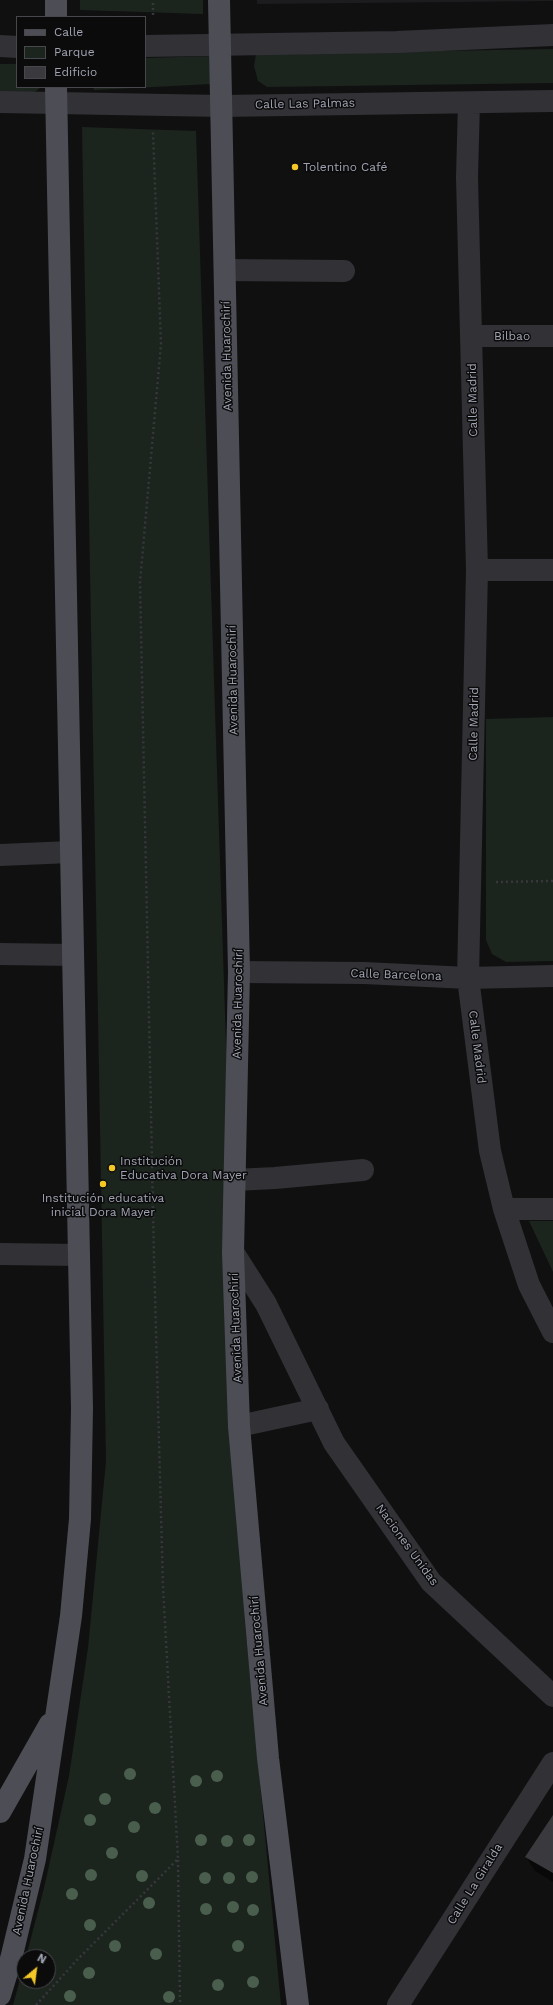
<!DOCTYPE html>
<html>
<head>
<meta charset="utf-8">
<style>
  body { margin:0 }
  #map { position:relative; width:553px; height:2005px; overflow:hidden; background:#101011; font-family:"Work Sans",sans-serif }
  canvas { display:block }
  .legend { position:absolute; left:16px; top:16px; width:130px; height:72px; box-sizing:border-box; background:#0b0b0c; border:1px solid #47484e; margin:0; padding:5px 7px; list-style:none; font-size:12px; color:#a1a4b2 }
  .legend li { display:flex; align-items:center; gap:8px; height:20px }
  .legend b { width:20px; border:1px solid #47484e }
  .north { position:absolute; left:16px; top:1949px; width:40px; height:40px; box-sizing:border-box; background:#0b0b0c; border:1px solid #47484e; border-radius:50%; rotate:29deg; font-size:11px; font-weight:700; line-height:16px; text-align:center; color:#a1a4b2 }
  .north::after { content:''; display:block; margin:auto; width:14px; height:18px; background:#f3c726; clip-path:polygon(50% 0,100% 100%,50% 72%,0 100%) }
</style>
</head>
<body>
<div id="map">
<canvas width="553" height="2005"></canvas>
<ul class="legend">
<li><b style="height:5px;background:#4d4e55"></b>Calle</li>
<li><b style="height:11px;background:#1c241e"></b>Parque</li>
<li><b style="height:11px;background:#3a3a3e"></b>Edificio</li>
</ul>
<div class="north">N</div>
</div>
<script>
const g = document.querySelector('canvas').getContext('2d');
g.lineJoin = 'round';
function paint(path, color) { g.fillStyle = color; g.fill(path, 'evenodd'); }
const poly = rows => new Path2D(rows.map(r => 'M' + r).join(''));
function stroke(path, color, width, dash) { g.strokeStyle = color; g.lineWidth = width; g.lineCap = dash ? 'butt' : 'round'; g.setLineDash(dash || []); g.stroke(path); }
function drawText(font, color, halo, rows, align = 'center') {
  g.font = font + ' "Work Sans",sans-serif'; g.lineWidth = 3; g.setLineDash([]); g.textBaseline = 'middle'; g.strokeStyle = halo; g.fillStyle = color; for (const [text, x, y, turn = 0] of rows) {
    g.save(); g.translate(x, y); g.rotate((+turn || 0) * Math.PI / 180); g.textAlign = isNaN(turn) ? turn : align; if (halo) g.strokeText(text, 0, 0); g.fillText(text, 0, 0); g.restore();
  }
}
const built = poly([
  [257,0,553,0,553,1,257,4]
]);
const green = poly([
  [80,0,203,0,203,14,80,10],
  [553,49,553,83,267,87,258,81,254,66,256,54],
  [212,56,212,84,94,90,93,87,145,87,145,58],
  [0,64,17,64,17,87,40,88,33,93,0,92],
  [82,127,196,131,245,1623,281,2005,13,2005,24,1965,24,1981,48,1981,48,1957,26,1957,44,1888,69,1776,88,1648,106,1461],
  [553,717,553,961,506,962,492,954,486,940,486,719],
  [529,1221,553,1221,553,1272]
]);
const shadow = poly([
  [553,1817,553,1882,535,1871,526,1857]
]);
const building = poly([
  [553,1815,553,1873,525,1857]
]);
const path = poly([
  [153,15,153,0],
  [496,882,553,881],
  [178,1860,180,2005],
  [36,2005,78,1959,178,1859,163,1587,154,1258,140,582,161,344,153,132]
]);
const minor = poly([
  [0,46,17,47],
  [145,46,397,42,553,35],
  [0,102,222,106,553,101],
  [469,103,467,177,477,570,468,978,490,1151,504,1209,529,1285,553,1332],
  [225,270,344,271],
  [471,336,553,336],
  [477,570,553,570],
  [0,855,71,852],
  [0,954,73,955],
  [239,972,364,973,468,978,553,976],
  [235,1180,275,1178,363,1170],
  [504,1209,553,1209],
  [233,1252,266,1304,334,1443,431,1582,553,1696],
  [0,1254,79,1255],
  [239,1426,318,1409],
  [398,2005,553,1763]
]);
const major = poly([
  [219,0,239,972,233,1252,239,1426,268,1758,298,2005],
  [56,17,56,0],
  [0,1812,50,1724],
  [0,1995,11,1959,35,1859,71,1616,80,1519,82,1408,56,87]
]);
const trees = [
  [130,1774],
  [217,1776],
  [196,1781],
  [105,1799],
  [155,1808],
  [90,1820],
  [134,1827],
  [201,1840],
  [249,1840],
  [227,1841],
  [112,1853],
  [91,1875],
  [142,1876],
  [252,1877],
  [205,1878],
  [229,1878],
  [72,1894],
  [149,1903],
  [233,1907],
  [206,1909],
  [253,1910],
  [90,1925],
  [115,1946],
  [238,1946],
  [156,1954],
  [89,1973],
  [253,1982],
  [218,1985],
  [70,1996],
  [169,1997]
];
const markers = [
  [295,167,4,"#f3c726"],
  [112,1168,4,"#f3c726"],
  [103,1184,4,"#f3c726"]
];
const streetNames = [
  ["Calle Las Palmas",305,104,-1],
  ["Bilbao",512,336],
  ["Avenida Huarochirí",227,356,-91],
  ["Calle Madrid",473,400,-91],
  ["Avenida Huarochirí",233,680,-91],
  ["Calle Madrid",474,724,-89],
  ["Calle Barcelona",396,975,2],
  ["Avenida Huarochirí",238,1004,-89],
  ["Calle Madrid",477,1047,83],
  ["Avenida Huarochirí",236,1328,-92],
  ["Naciones Unidas",407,1545,54],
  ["Avenida Huarochirí",259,1651,-95],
  ["Avenida Huarochirí",28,1881,-78],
  ["Calle La Giralda",475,1884,-58]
];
const poiNames = [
  ["Tolentino Café",303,167],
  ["Institución",120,1161],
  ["Educativa Dora Mayer",120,1175],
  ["Institución educativa",103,1198,"center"],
  ["inicial Dora Mayer",103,1212,"center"]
];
paint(built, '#1c1c1e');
paint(green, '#1c241e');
paint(shadow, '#0007');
paint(building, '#3a3a3e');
stroke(path, '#37383d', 2.5, [2, 3]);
stroke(minor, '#313136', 22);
stroke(major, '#4d4e55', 22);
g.fillStyle = '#495e4d';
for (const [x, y] of trees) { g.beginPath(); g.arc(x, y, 6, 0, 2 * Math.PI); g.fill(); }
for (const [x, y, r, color] of markers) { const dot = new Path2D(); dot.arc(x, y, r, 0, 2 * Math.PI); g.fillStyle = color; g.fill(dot); stroke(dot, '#0b0b0c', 1.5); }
drawText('12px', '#a1a4b2', '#0b0b0c', streetNames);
drawText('12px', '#a1a4b2', '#0b0b0c', poiNames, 'left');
</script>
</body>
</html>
